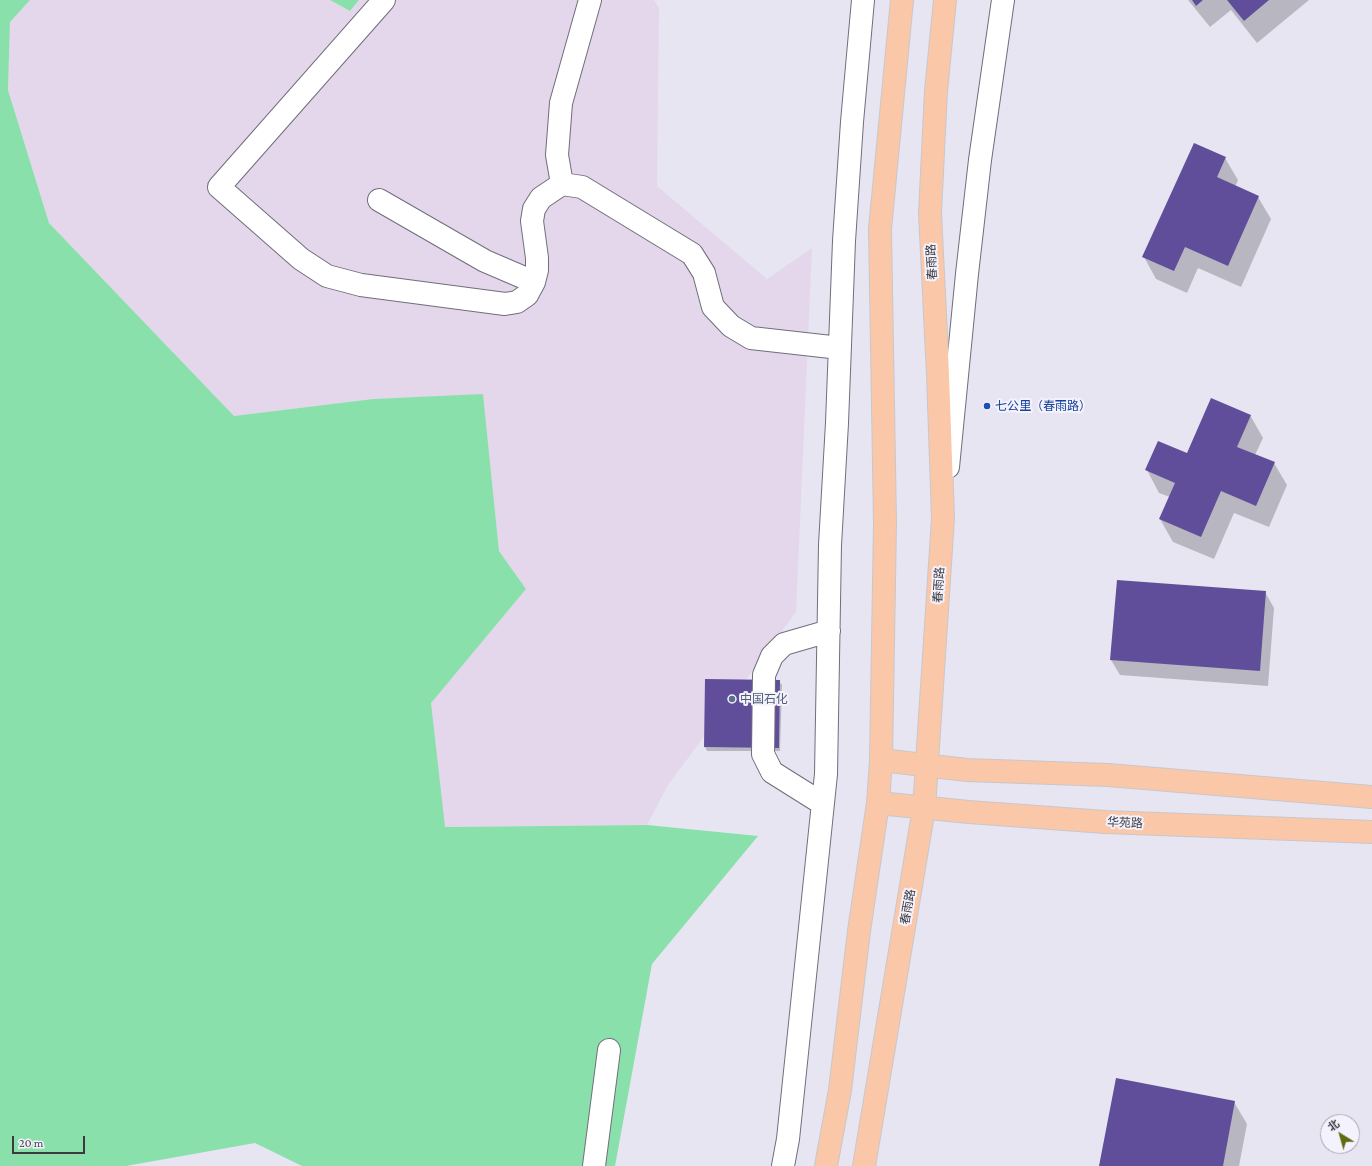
<!DOCTYPE html>
<html>
<head>
<meta charset="utf-8">
<style>
  body { margin:0 }
  #map { position:relative; width:1372px; height:1166px; overflow:hidden; background:#e7e5f2; font-family:"Crimson Pro","Noto Sans SC",serif }
  canvas { display:block }
  .north { position:absolute; left:1320px; top:1114px; width:40px; height:40px; box-sizing:border-box; background:#f4f2fd; border:1px solid #aaa8b1; border-radius:50%; rotate:323deg; font-size:11px; font-weight:700; line-height:16px; text-align:center; color:#3b3a40 }
  .north::after { content:''; display:block; margin:auto; width:14px; height:18px; background:#626b12; clip-path:polygon(50% 0,100% 100%,50% 72%,0 100%) }
  .scale { position:absolute; left:12px; top:1136px; width:73px; height:18px; box-sizing:border-box; border:2px solid #3b3a40; border-top:0; padding-left:5px; font-size:12px; line-height:14px; white-space:nowrap; color:#3b3a40; -webkit-text-stroke:3px #f4f2fd; paint-order:stroke }
</style>
</head>
<body>
<div id="map">
<canvas width="1372" height="1166"></canvas>
<div class="north">北</div>
<div class="scale">20 m</div>
</div>
<script>
const g = document.querySelector('canvas').getContext('2d');
g.lineJoin = 'round';
function paint(path, color) { g.fillStyle = color; g.fill(path, 'evenodd'); }
const poly = rows => new Path2D(rows.map(r => 'M' + r).join(''));
function stroke(path, color, width, dash) { g.strokeStyle = color; g.lineWidth = width; g.lineCap = dash ? 'butt' : 'round'; g.setLineDash(dash || []); g.stroke(path); }
function drawText(font, color, halo, rows, align = 'center') {
  g.font = font + ' "Crimson Pro","Noto Sans SC",serif'; g.lineWidth = 4; g.setLineDash([]); g.textBaseline = 'middle'; g.strokeStyle = halo; g.fillStyle = color; for (const [text, x, y, turn = 0] of rows) {
    g.save(); g.translate(x, y); g.rotate((+turn || 0) * Math.PI / 180); g.textAlign = isNaN(turn) ? turn : align; if (halo) g.strokeText(text, 0, 0); g.fillText(text, 0, 0); g.restore();
  }
}
const industrial = poly([
  [30,0,330,0,350,11,359,0,654,0,659,8,657,186,767,279,812,248,796,612,668,785,647,825,444,827,430,703,526,589,499,551,483,395,373,399,234,416,49,223,8,90,10,21]
]);
const green = poly([
  [0,0,30,0,10,22,8,90,49,223,234,416,373,399,483,394,499,551,526,589,431,703,445,827,647,825,758,836,652,964,615,1166,302,1166,255,1143,126,1166,0,1166],
  [330,0,359,0,350,11]
]);
const shadow = poly([
  [1188,0,1309,0,1257,43,1231,10,1210,27],
  [1225,158,1238,180,1235,187,1258,197,1271,219,1241,287,1198,268,1187,293,1156,279,1144,257],
  [1250,415,1263,438,1255,455,1274,463,1287,485,1269,527,1234,513,1214,559,1173,542,1160,519,1170,497,1159,493,1147,470,1188,454],
  [1265,592,1274,608,1268,686,1120,675,1111,660],
  [706,680,779,681,782,685,780,751,707,751,705,747],
  [1234,1102,1247,1124,1239,1166,1100,1166]
]);
const building = poly([
  [1192,0,1203,0,1196,6],
  [1227,0,1269,0,1244,21],
  [1194,143,1226,157,1217,177,1259,196,1228,266,1185,247,1174,271,1142,257],
  [1211,398,1251,415,1237,447,1275,462,1256,506,1221,491,1201,537,1159,519,1175,483,1145,470,1158,441,1187,453],
  [1117,580,1266,591,1260,671,1110,660],
  [705,679,780,680,779,748,704,747],
  [1116,1078,1235,1101,1223,1166,1099,1166]
]);
const minor = poly([
  [384,0,219,187,301,259,327,276,361,285,505,304,517,302,527,295,534,282,537,270,537,258,532,221,534,209,541,198,562,184,582,187,692,254,704,273,713,307,731,326,751,338,840,348],
  [562,184,557,155,561,103,590,0],
  [379,200,485,261,534,282],
  [948,467,967,274,980,160,1003,0],
  [823,804,772,772,763,754,764,675,772,656,784,644,829,631],
  [594,1166,609,1050],
  [783,1166,788,1139,826,774,830,545,837,423,844,241,852,122,863,0]
]);
const major = poly([
  [881,760,967,770,1108,775,1372,797],
  [878,803,969,812,1105,822,1372,832],
  [826,1166,840,1090,859,931,878,803,881,760,885,523,880,229,902,0],
  [864,1166,924,808,943,518,938,375,930,213,936,91,945,0]
]);
const markers = [
  [987,406,4,"#1a4fb4"],
  [732,699,4,"#5c6f8a"]
];
const streetNames = [
  ["春雨路",932,262,-93],
  ["春雨路",939,585,-86],
  ["华苑路",1125,823,2],
  ["春雨路",908,907,-80]
];
const transitNames = [
  ["七公里（春雨路）",995,406]
];
const serviceNames = [
  ["中国石化",740,699]
];
paint(industrial, '#e4d7eb');
paint(green, '#89e0ab');
paint(shadow, '#0003');
paint(building, '#614e9a');
stroke(minor, '#706e7a', 24);
stroke(major, '#c8c8ca', 24);
stroke(minor, '#fff', 22);
stroke(major, '#fac7a9', 22);
for (const [x, y, r, color] of markers) { const dot = new Path2D(); dot.arc(x, y, r, 0, 2 * Math.PI); g.fillStyle = color; g.fill(dot); stroke(dot, '#f4f2fd', 1.5); }
drawText('12px', '#3b3a40', '#f4f2fd', streetNames);
drawText('12px', '#164399', '#f4f2fd', transitNames, 'left');
drawText('12px', '#4e5e75', '#f4f2fd', serviceNames, 'left');
</script>
</body>
</html>
